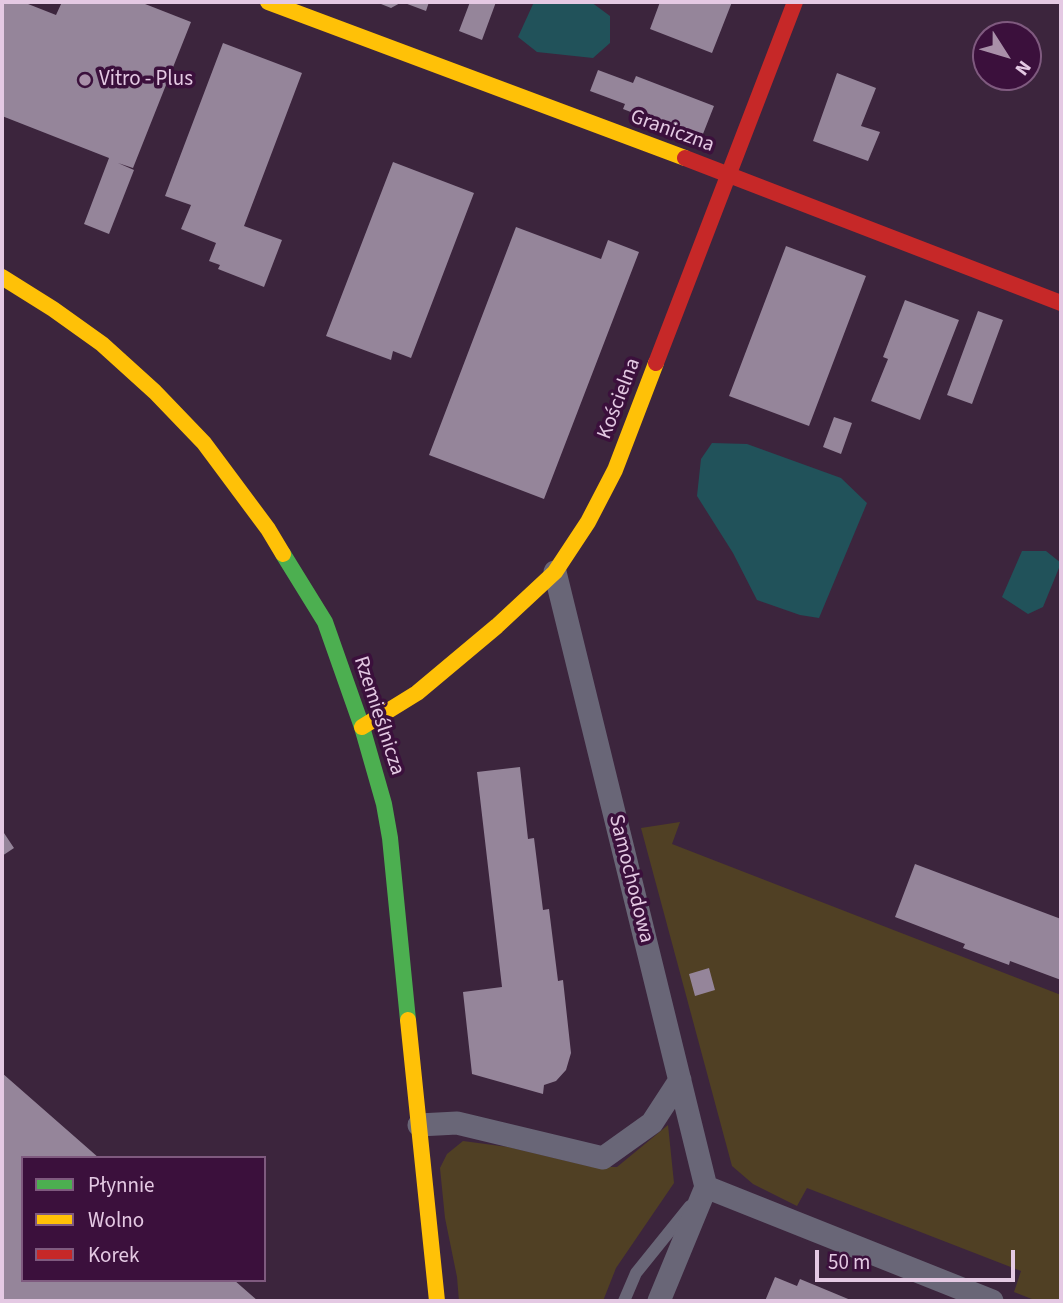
<!DOCTYPE html>
<html>
<head>
<meta charset="utf-8">
<style>
  body { margin:0 }
  #map { position:relative; width:1063px; height:1303px; overflow:hidden; background:#3c253d; font-family:"Source Sans 3",sans-serif }
  canvas { display:block }
  .frame { position:absolute; inset:0; border:4px solid #e4c9e3; pointer-events:none }
  .legend { position:absolute; left:21px; top:1156px; width:245px; height:126px; box-sizing:border-box; background:#3b103c; border:2px solid #7f5a7f; margin:0; padding:9px 12px; list-style:none; font-size:21px; color:#e4c9e3 }
  .legend li { display:flex; align-items:center; gap:14px; height:35px }
  .legend b { width:35px; border:2px solid #7f5a7f }
  .north { position:absolute; left:972px; top:21px; width:70px; height:70px; box-sizing:border-box; background:#3b103c; border:2px solid #7f5a7f; border-radius:50%; rotate:127deg; font-size:19px; font-weight:700; line-height:28px; text-align:center; color:#e4c9e3 }
  .north::after { content:''; display:block; margin:auto; width:24px; height:32px; background:#a990a9; clip-path:polygon(50% 0,100% 100%,50% 72%,0 100%) }
  .scale { position:absolute; left:815px; top:1250px; width:200px; height:32px; box-sizing:border-box; border:4px solid #e4c9e3; border-top:0; padding-left:9px; font-size:21px; line-height:24px; white-space:nowrap; color:#e4c9e3; -webkit-text-stroke:5px #3b103c; paint-order:stroke }
</style>
</head>
<body>
<div id="map">
<canvas width="1063" height="1303"></canvas>
<div class="frame"></div>
<ul class="legend">
<li><b style="height:9px;background:#4caf50"></b>Płynnie</li>
<li><b style="height:9px;background:#ffc107"></b>Wolno</li>
<li><b style="height:9px;background:#c62828"></b>Korek</li>
</ul>
<div class="north">N</div>
<div class="scale">50 m</div>
</div>
<script>
const g = document.querySelector('canvas').getContext('2d');
g.lineJoin = 'round';
function paint(path, color) { g.fillStyle = color; g.fill(path, 'evenodd'); }
const poly = rows => new Path2D(rows.map(r => 'M' + r).join(''));
function stroke(path, color, width, dash) { g.strokeStyle = color; g.lineWidth = width; g.lineCap = dash ? 'butt' : 'round'; g.setLineDash(dash || []); g.stroke(path); }
function drawText(font, color, halo, rows, align = 'center') {
  g.font = font + ' "Source Sans 3",sans-serif'; g.lineWidth = 7; g.setLineDash([]); g.textBaseline = 'middle'; g.strokeStyle = halo; g.fillStyle = color; for (const [text, x, y, turn = 0] of rows) {
    g.save(); g.translate(x, y); g.rotate((+turn || 0) * Math.PI / 180); g.textAlign = isNaN(turn) ? turn : align; if (halo) g.strokeText(text, 0, 0); g.fillText(text, 0, 0); g.restore();
  }
}
const green = poly([
  [680,822,672,844,1061,995,1061,1301,1037,1301,1014,1292,1021,1271,807,1188,797,1206,753,1184,732,1166,641,828],
  [668,1125,674,1183,616,1268,603,1301,459,1301,457,1277,445,1218,440,1168,447,1154,463,1141,508,1147,592,1167,617,1167]
]);
const water = poly([
  [534,2,591,2,610,16,610,43,593,58,537,52,518,37],
  [712,443,747,444,841,478,867,503,819,618,800,615,757,600,733,553,697,496,701,459],
  [1022,551,1046,551,1061,563,1043,607,1028,614,1002,597]
]);
const building = poly([
  [2,2,23,2,56,15,62,2,140,2,191,22,133,168,118,163,134,170,109,234,84,224,109,158,2,116],
  [376,2,429,2,426,11,402,2,391,8],
  [470,2,496,2,482,40,459,31],
  [660,2,732,2,712,53,650,29],
  [223,43,302,73,244,226,282,240,264,287,218,269,220,265,209,261,216,243,181,229,191,205,165,196],
  [598,70,633,83,636,76,714,106,701,139,623,109,625,104,590,91],
  [837,73,876,88,861,126,880,132,868,161,813,141],
  [393,162,474,193,411,358,393,351,391,360,326,336],
  [516,227,601,259,608,240,639,252,544,499,429,455],
  [786,246,866,276,809,426,729,396],
  [905,300,959,320,920,420,871,401,888,359,883,357],
  [978,311,1003,320,972,404,947,395],
  [834,417,852,423,841,454,823,447],
  [520,767,528,839,534,838,543,910,549,909,558,981,563,980,571,1053,566,1070,556,1081,544,1085,543,1094,472,1074,463,992,502,987,477,772],
  [2,830,14,848,2,856],
  [915,864,1061,919,1061,980,1010,961,1009,965,963,948,965,944,895,917],
  [709,968,715,990,695,996,689,974],
  [2,1073,99,1158,23,1158,23,1280,234,1280,258,1301,2,1301],
  [775,1277,797,1286,800,1279,853,1301,765,1301]
]);
const lane = poly([
  [624,1301,636,1273,690,1206]
]);
const street = poly([
  [555,572,706,1187],
  [419,1125,457,1123,603,1158,652,1123,680,1080],
  [706,1187,992,1301],
  [659,1301,706,1187]
]);
const fast = poly([
  [283,554,325,622,362,727,384,804,390,838,408,1020]
]);
const slow = poly([
  [268,2,685,158],
  [2,277,53,309,102,344,155,392,204,443,268,529,283,554],
  [362,727,417,693,497,626,555,572,588,522,615,470,656,363],
  [408,1020,437,1301]
]);
const jam = poly([
  [685,158,1061,303],
  [656,363,795,2]
]);
const markers = [
  [85,80,7,"#a990a9"]
];
const poiNames = [
  ["Vitro - Plus",99,80]
];
const streetNames = [
  ["Graniczna",672,132,20],
  ["Kościelna",620,399,-69],
  ["Rzemieślnicza",378,716,72],
  ["Samochodowa",630,879,76]
];
paint(green, '#504024');
paint(water, '#21525a');
paint(building, '#95859a');
stroke(lane, '#696677', 12);
stroke(street, '#696677', 23);
stroke(fast, '#4caf50', 16);
stroke(slow, '#ffc107', 16);
stroke(jam, '#c62828', 16);
for (const [x, y, r, color] of markers) { const dot = new Path2D(); dot.arc(x, y, r, 0, 2 * Math.PI); g.fillStyle = color; g.fill(dot); stroke(dot, '#3b103c', 2.5); }
drawText('21px', '#e4c9e3', '#3b103c', poiNames, 'left');
drawText('21px', '#e4c9e3', '#3b103c', streetNames);
</script>
</body>
</html>
